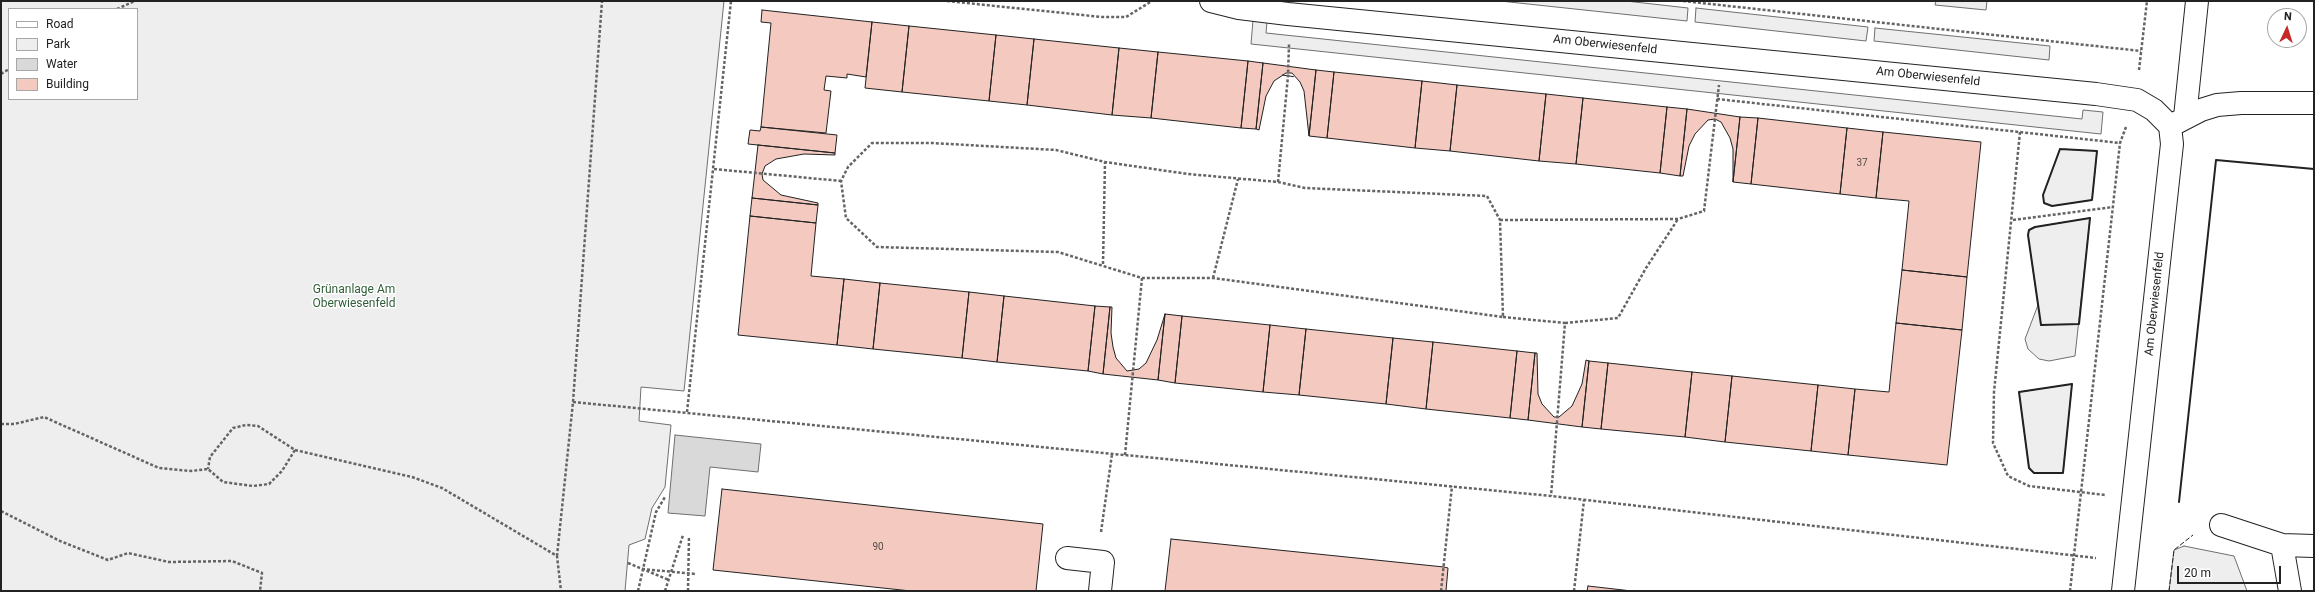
<!DOCTYPE html>
<html>
<head>
<meta charset="utf-8">
<style>
  body { margin:0 }
  #map { position:relative; width:2315px; height:592px; overflow:hidden; background:#fff; font-family:Roboto,sans-serif }
  canvas { display:block }
  .frame { position:absolute; inset:0; border:2px solid #222; pointer-events:none }
  .legend { position:absolute; left:8px; top:8px; width:130px; height:92px; box-sizing:border-box; background:#fff; border:1px solid #a7a7a7; margin:0; padding:5px 7px; list-style:none; font-size:12px; color:#222 }
  .legend li { display:flex; align-items:center; gap:8px; height:20px }
  .legend b { width:20px; border:1px solid #a7a7a7 }
  .north { position:absolute; left:2267px; top:8px; width:40px; height:40px; box-sizing:border-box; background:#fff; border:1px solid #a7a7a7; border-radius:50%; rotate:4deg; font-size:11px; font-weight:700; line-height:16px; text-align:center; color:#222 }
  .north::after { content:''; display:block; margin:auto; width:14px; height:18px; background:#c62828; clip-path:polygon(50% 0,100% 100%,50% 72%,0 100%) }
  .scale { position:absolute; left:2177px; top:566px; width:104px; height:18px; box-sizing:border-box; border:2px solid #222; border-top:0; padding-left:5px; font-size:12px; line-height:14px; white-space:nowrap; color:#222; -webkit-text-stroke:3px #fff; paint-order:stroke }
</style>
</head>
<body>
<div id="map">
<canvas width="2315" height="592"></canvas>
<div class="frame"></div>
<ul class="legend">
<li><b style="height:5px;background:#fff"></b>Road</li>
<li><b style="height:11px;background:#eee"></b>Park</li>
<li><b style="height:11px;background:#d9d9d9"></b>Water</li>
<li><b style="height:11px;background:#f3c9c0"></b>Building</li>
</ul>
<div class="north">N</div>
<div class="scale">20 m</div>
</div>
<script>
const g = document.querySelector('canvas').getContext('2d');
g.lineJoin = 'round';
function paint(path, color) { g.fillStyle = color; g.fill(path, 'evenodd'); }
const poly = rows => new Path2D(rows.map(r => 'M' + r).join(''));
function stroke(path, color, width, dash) { g.strokeStyle = color; g.lineWidth = width; g.lineCap = dash ? 'butt' : 'round'; g.setLineDash(dash || []); g.stroke(path); }
function drawText(font, color, halo, rows, align = 'center') {
  g.font = font + ' Roboto,sans-serif'; g.lineWidth = 3; g.setLineDash([]); g.textBaseline = 'middle'; g.strokeStyle = halo; g.fillStyle = color; for (const [text, x, y, turn = 0] of rows) {
    g.save(); g.translate(x, y); g.rotate((+turn || 0) * Math.PI / 180); g.textAlign = isNaN(turn) ? turn : align; if (halo) g.strokeText(text, 0, 0); g.fillText(text, 0, 0); g.restore();
  }
}
const green = poly([
  [1,1,724,1,684,391,641,387,639,421,671,425,665,487,652,508,645,539,629,545,625,591,1,591,1,1],
  [9,9,137,9,137,99,9,99,9,9],
  [1500,1,1626,1,1688,8,1687,21,1500,1],
  [1936,1,1987,1,1986,10,1935,5,1936,1],
  [1696,8,1868,27,1866,41,1695,22,1696,8],
  [1253,20,1267,22,1266,33,2082,119,2083,110,2103,112,2101,134,1251,44,1253,20],
  [1875,28,2050,46,2049,60,1874,41,1875,28],
  [2060,149,2097,151,2092,200,2052,206,2044,203,2043,195,2060,149],
  [2090,218,2075,356,2049,361,2039,359,2028,349,2025,339,2038,305,2028,235,2029,230,2035,227,2090,218],
  [2072,384,2063,473,2034,473,2029,468,2019,392,2072,384],
  [2184,546,2234,556,2247,591,2169,591,2174,550,2184,546]
]);
const water = poly([
  [675,435,761,444,758,472,710,467,705,516,668,513,675,435]
]);
const building = poly([
  [762,10,872,22,866,77,847,74,847,78,826,76,824,90,831,91,826,133,761,127,771,23,761,22,762,10],
  [872,22,909,26,902,92,865,88,872,22],
  [909,26,996,35,989,101,902,92,909,26],
  [996,35,1034,39,1027,105,989,101,996,35],
  [1034,39,1119,48,1112,115,1027,105,1034,39],
  [1119,48,1158,52,1151,118,1112,115,1119,48],
  [1158,52,1248,61,1241,128,1151,118,1158,52],
  [1248,61,1263,63,1256,129,1241,128,1248,61],
  [1263,63,1316,70,1309,136,1304,91,1300,82,1292,73,1286,73,1274,81,1266,96,1259,130,1256,129,1263,63],
  [1316,70,1334,72,1327,138,1309,136,1316,70],
  [1334,72,1422,81,1415,148,1327,138,1334,72],
  [1422,81,1457,85,1450,151,1415,148,1422,81],
  [1457,85,1546,94,1539,161,1450,151,1457,85],
  [1546,94,1583,98,1576,164,1539,161,1546,94],
  [1583,98,1667,107,1660,173,1576,164,1583,98],
  [1667,107,1687,109,1680,176,1660,173,1667,107],
  [1687,109,1740,117,1733,182,1733,149,1730,138,1721,122,1715,119,1708,120,1695,134,1689,146,1683,176,1680,176,1687,109],
  [1740,117,1758,118,1751,184,1733,182,1740,117],
  [1758,118,1847,128,1840,194,1751,184,1758,118],
  [761,127,837,135,835,153,748,144,750,130,760,131,761,127],
  [1847,128,1883,132,1876,198,1840,194,1847,128],
  [1883,132,1981,142,1967,277,1902,270,1909,201,1876,198,1883,132],
  [758,145,835,153,835,155,804,154,776,159,765,166,762,174,763,180,781,195,818,203,818,205,752,198,758,145],
  [752,198,818,205,816,223,750,216,752,198],
  [750,216,816,223,811,276,844,279,837,345,738,335,750,216],
  [1902,270,1967,277,1962,330,1896,323,1902,270],
  [844,279,880,283,873,349,837,345,844,279],
  [880,283,969,292,962,358,873,349,880,283],
  [969,292,1004,296,997,362,962,358,969,292],
  [1004,296,1095,306,1088,371,997,362,1004,296],
  [1095,306,1110,307,1103,374,1088,371,1095,306],
  [1110,307,1112,307,1111,333,1113,347,1116,358,1127,371,1139,369,1146,363,1157,340,1165,314,1158,380,1103,374,1110,307],
  [1165,314,1182,316,1175,383,1158,380,1165,314],
  [1182,316,1270,325,1263,392,1175,383,1182,316],
  [1896,323,1962,330,1947,465,1848,455,1855,389,1889,392,1896,323],
  [1270,325,1306,329,1299,395,1263,392,1270,325],
  [1306,329,1393,338,1386,404,1299,395,1306,329],
  [1393,338,1433,342,1426,409,1386,404,1393,338],
  [1433,342,1517,351,1510,418,1426,409,1433,342],
  [1517,351,1535,353,1528,420,1510,418,1517,351],
  [1535,353,1537,353,1538,394,1542,404,1554,417,1559,417,1572,406,1582,384,1586,360,1589,361,1582,427,1528,420,1535,353],
  [1589,361,1608,363,1601,429,1582,427,1589,361],
  [1608,363,1692,372,1685,437,1601,429,1608,363],
  [1692,372,1732,376,1725,442,1685,437,1692,372],
  [1732,376,1818,385,1811,451,1725,442,1732,376],
  [1818,385,1855,389,1848,455,1811,451,1818,385],
  [722,489,1043,524,1036,591,911,591,713,570,722,489],
  [1171,539,1444,567,1448,568,1446,591,1165,591,1171,539],
  [1588,586,1632,591,1587,591,1588,586]
]);
const path = poly([
  [947,1,1102,17,1126,17,1152,1],
  [1683,1,2141,51],
  [117,9,135,1],
  [2139,70,2147,1],
  [1,74,9,69],
  [1717,99,2120,143],
  [2020,132,1994,392,1993,443,2008,476,2029,486,2105,495],
  [714,169,841,181],
  [1278,182,1288,76,1289,44],
  [1500,220,1678,219,1704,211,1719,85],
  [2013,220,2113,207],
  [1103,264,1105,162],
  [1213,278,1238,179],
  [1503,317,1565,323,1551,496],
  [1565,323,1618,318,1646,268,1678,219],
  [573,402,1551,496,2096,558],
  [687,412,731,1],
  [1,424,14,424,44,417,159,468,191,471,208,469,223,482,253,486,269,484,282,471,295,450,258,426,246,425,233,428,210,457,208,469],
  [295,450,412,477,442,488,557,556,561,591],
  [1125,455,1142,278,1058,252,877,247,846,218,841,181,848,167,872,143,932,143,1056,150,1105,162,1188,174,1278,182,1305,188,1487,196,1500,220,1503,317,1213,278,1142,278],
  [1,511,60,541,108,560,128,553,169,562,232,561,262,573,260,591],
  [1101,532,1112,454],
  [557,556,573,402,602,1],
  [628,563,669,580],
  [642,569,696,574],
  [638,591,656,512,665,497],
  [665,591,683,535],
  [688,591,689,536],
  [1441,591,1452,486],
  [1574,591,1584,500],
  [2070,591,2120,143,2126,127]
]);
const minor = poly([
  [1211,1,1239,8,1288,14,2096,94,2137,100,2154,110,2170,126,2172,144,2123,591],
  [2185,117,2197,1],
  [2170,126,2201,110,2217,105,2241,103,2314,103],
  [2221,525,2282,545,2314,546],
  [2282,545,2290,591],
  [1067,558,1103,562,1100,591]
]);
const fence = poly([
  [1282,75,1296,77],
  [2169,591,2174,550,2193,535]
]);
const wall = poly([
  [2060,149,2097,151,2092,200,2052,206,2044,203,2043,195,2060,149],
  [2090,218,2079,324,2041,325,2028,235,2029,230,2035,227,2090,218],
  [2072,384,2063,473,2034,473,2029,468,2019,392,2072,384],
  [2179,502,2216,160,2314,169]
]);
const numberNames = [
  ["37",1862,163],
  ["90",878,547]
];
const streetNames = [
  ["Am Oberwiesenfeld",1605,45,6],
  ["Am Oberwiesenfeld",1928,77,6],
  ["Am Oberwiesenfeld",2155,304,-84]
];
const parkNames = [
  ["Grünanlage Am",354,290],
  ["Oberwiesenfeld",354,304]
];
paint(green, '#eee');
stroke(green, '#6f6f6f', 1);
paint(water, '#d9d9d9');
stroke(water, '#6f6f6f', 1);
paint(building, '#f3c9c0');
stroke(building, '#222', 1);
stroke(minor, '#222', 24);
stroke(path, '#646464', 2.5, [3, 2]);
stroke(minor, '#fff', 22);
stroke(fence, '#222', 1, [5, 2]);
stroke(wall, '#222', 2);
drawText('10px', '#564c4a', null, numberNames);
drawText('12px', '#222', '#fff', streetNames);
drawText('12px', '#2f5e38', '#fff', parkNames);
</script>
</body>
</html>
